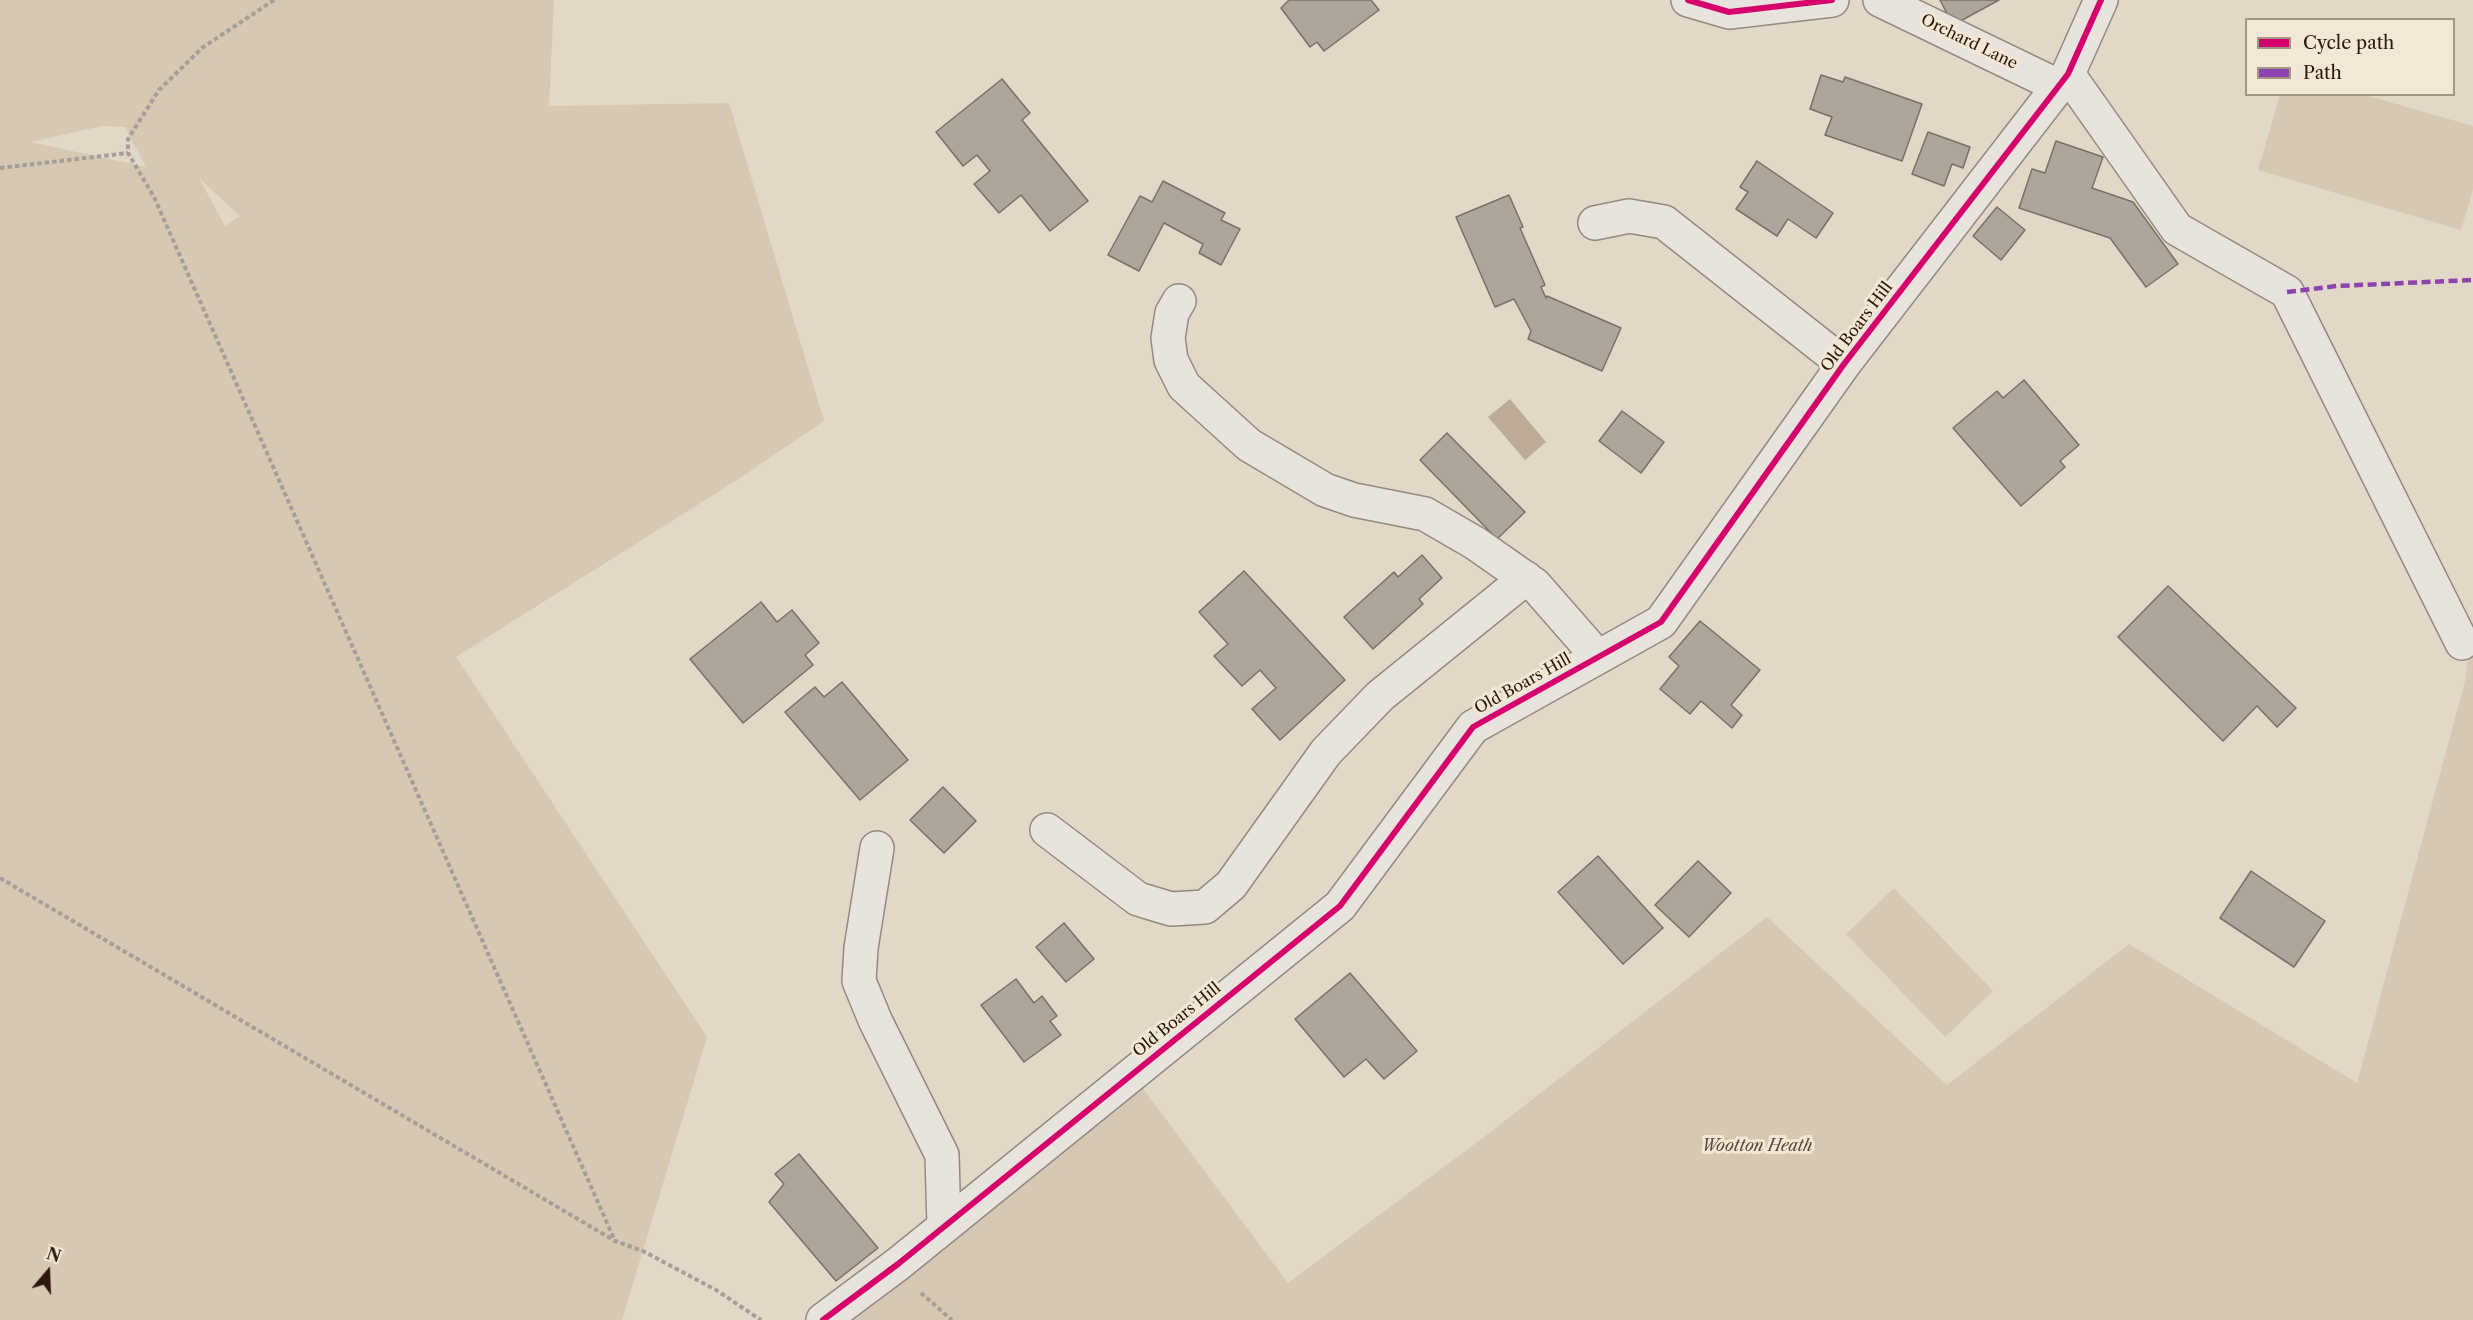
<!DOCTYPE html>
<html>
<head>
<meta charset="utf-8">
<style>
  body { margin:0 }
  #map { position:relative; width:2473px; height:1320px; overflow:hidden; background:#e2d8c8; font-family:"Libre Caslon Text",serif }
  canvas { display:block }
  .legend { position:absolute; left:2245px; top:18px; width:210px; height:78px; box-sizing:border-box; background:#f3e8d5; border:2px solid #a49685; margin:0; padding:8px 10px; list-style:none; font-size:18px; color:#2d1a0d }
  .legend li { display:flex; align-items:center; gap:12px; height:30px }
  .legend b { width:30px; border:2px solid #a49685 }
  .north { position:absolute; left:18px; top:1242px; width:60px; height:60px; -webkit-text-stroke:4px #f3e8d5; paint-order:stroke; rotate:19deg; font-size:16px; font-weight:700; line-height:24px; text-align:center; color:#2d1a0d }
  .north::after { content:''; display:block; margin:auto; width:21px; height:27px; background:#2d1a0d; clip-path:polygon(50% 0,100% 100%,50% 72%,0 100%) }
</style>
</head>
<body>
<div id="map">
<canvas width="2473" height="1320"></canvas>
<ul class="legend">
<li><b style="height:8px;background:#d6006c"></b>Cycle path</li>
<li><b style="height:8px;background:#8e44ad"></b>Path</li>
</ul>
<div class="north">N</div>
</div>
<script>
const g = document.querySelector('canvas').getContext('2d');
g.lineJoin = 'round';
function paint(path, color) { g.fillStyle = color; g.fill(path, 'evenodd'); }
const poly = rows => new Path2D(rows.map(r => 'M' + r).join(''));
function stroke(path, color, width, dash) { g.strokeStyle = color; g.lineWidth = width; g.lineCap = dash ? 'butt' : 'round'; g.setLineDash(dash || []); g.stroke(path); }
function drawText(font, color, halo, rows, align = 'center') {
  g.font = font + ' "Libre Caslon Text",serif'; g.lineWidth = 6; g.setLineDash([]); g.textBaseline = 'middle'; g.strokeStyle = halo; g.fillStyle = color; for (const [text, x, y, turn = 0] of rows) {
    g.save(); g.translate(x, y); g.rotate((+turn || 0) * Math.PI / 180); g.textAlign = isNaN(turn) ? turn : align; if (halo) g.strokeText(text, 0, 0); g.fillText(text, 0, 0); g.restore();
  }
}
const green = poly([
  [0,0,554,0,549,106,729,103,824,421,737,480,456,657,707,1037,622,1320,0,1320],
  [102,126,125,127,146,167,31,142],
  [200,180,201,180,240,216,225,226],
  [2280,95,2365,95,2473,126,2473,190,2461,230,2258,170],
  [2473,620,2473,1320,849,1320,1141,1086,1288,1283,1484,1137,1767,917,1947,1085,2129,944,2357,1083,2465,681],
  [1894,888,1993,991,1945,1037,1846,934]
]);
const water = poly([
  [1510,399,1546,442,1525,460,1488,417]
]);
const building = poly([
  [1289,0,1371,0,1379,10,1324,51,1317,42,1310,47,1281,8,1289,0],
  [1940,0,1999,0,1953,25,1940,0],
  [1821,75,1843,82,1845,77,1922,104,1902,161,1825,135,1832,117,1810,109,1821,75],
  [1002,79,1030,113,1022,120,1088,201,1050,231,1021,195,999,213,974,184,990,171,977,155,963,166,936,132,1002,79],
  [1928,132,1970,147,1963,168,1952,164,1944,186,1912,174,1928,132],
  [2056,141,2103,157,2092,188,2133,202,2178,264,2146,287,2110,238,2019,208,2032,169,2045,173,2056,141],
  [1757,161,1833,213,1816,238,1788,219,1777,236,1736,209,1748,192,1740,187,1757,161],
  [1163,181,1225,213,1221,220,1240,229,1221,265,1199,253,1203,244,1164,223,1139,271,1108,255,1140,196,1152,202,1163,181],
  [1509,195,1523,227,1520,228,1545,285,1541,287,1546,298,1547,296,1621,328,1602,371,1528,339,1531,331,1514,299,1495,307,1456,217,1509,195],
  [1997,207,2025,230,2001,260,1973,236,1997,207],
  [2024,380,2079,445,2060,461,2065,467,2021,506,1953,428,1997,391,2003,398,2024,380],
  [1622,411,1664,442,1641,473,1599,441,1622,411],
  [1447,433,1525,512,1497,539,1420,460,1447,433],
  [1422,555,1442,578,1419,599,1423,604,1373,649,1344,617,1394,572,1398,577,1422,555],
  [1244,571,1345,680,1280,740,1252,709,1276,688,1260,670,1242,686,1214,656,1228,644,1199,612,1244,571],
  [2168,586,2296,708,2277,727,2257,706,2223,741,2118,637,2168,586],
  [761,602,777,622,792,610,819,643,805,655,813,665,743,723,690,659,761,602],
  [1700,621,1760,670,1731,705,1742,715,1732,728,1701,701,1690,714,1660,689,1679,666,1669,657,1700,621],
  [842,682,908,760,860,800,785,712,815,687,824,697,842,682],
  [943,787,976,821,944,853,910,820,943,787],
  [1598,856,1663,928,1623,964,1558,892,1598,856],
  [1698,861,1731,893,1689,937,1655,905,1698,861],
  [2251,871,2325,921,2294,967,2220,918,2251,871],
  [1064,923,1094,959,1066,982,1036,947,1064,923],
  [1350,973,1417,1051,1384,1079,1366,1059,1344,1077,1295,1019,1350,973],
  [1016,979,1034,1003,1042,996,1057,1016,1050,1021,1061,1035,1024,1062,981,1005,1016,979],
  [799,1154,878,1248,836,1281,769,1202,784,1184,775,1174,799,1154]
]);
const path = poly([
  [274,0,202,48,159,90,128,139,128,153,154,197,615,1241],
  [0,168,128,153],
  [0,878,615,1241,643,1251,716,1290,761,1320],
  [921,1293,952,1320]
]);
const minor = poly([
  [1688,0,1729,12,1832,0],
  [1880,0,2058,86],
  [2068,74,2177,229,2287,292,2462,643],
  [1595,223,1629,216,1664,222,1844,364],
  [1179,301,1172,313,1168,338,1171,360,1184,386,1249,445,1325,490,1354,500,1425,514,1475,543,1535,585,1598,657],
  [1047,830,1138,899,1171,909,1205,907,1231,885,1326,752,1380,696,1526,578],
  [877,848,861,948,859,981,875,1020,942,1155,944,1226],
  [823,1320,898,1264,1340,906,1473,727,1661,622,1844,364,2068,74,2101,0]
]);
const quiet = poly([
  [2287,292,2337,286,2473,280]
]);
const cycleway = poly([
  [1688,0,1729,12,1832,0],
  [823,1320,898,1264,1340,906,1473,727,1661,622,1844,364,2068,74,2101,0]
]);
const streetNames = [
  ["Orchard Lane",1969,42,26],
  ["Old Boars Hill",1857,327,-53],
  ["Old Boars Hill",1523,684,-29],
  ["Old Boars Hill",1177,1020,-39]
];
const parkNames = [
  ["Wootton Heath",1757,1146]
];
paint(green, '#d6c8b2');
paint(water, '#bcac97');
paint(building, '#aea69b');
stroke(building, '#797167', 1.5);
stroke(minor, '#928a80', 36);
stroke(path, '#a59f98', 4, [4.5, 3]);
stroke(minor, '#e8e3dc', 33);
stroke(quiet, '#8e44ad', 4.5, [9, 4.5]);
stroke(cycleway, '#d6006c', 6);
drawText('16px', '#2d1a0d', '#f3e8d5', streetNames);
drawText('italic 16px', '#5d4a39', '#f3e8d5', parkNames);
</script>
</body>
</html>
